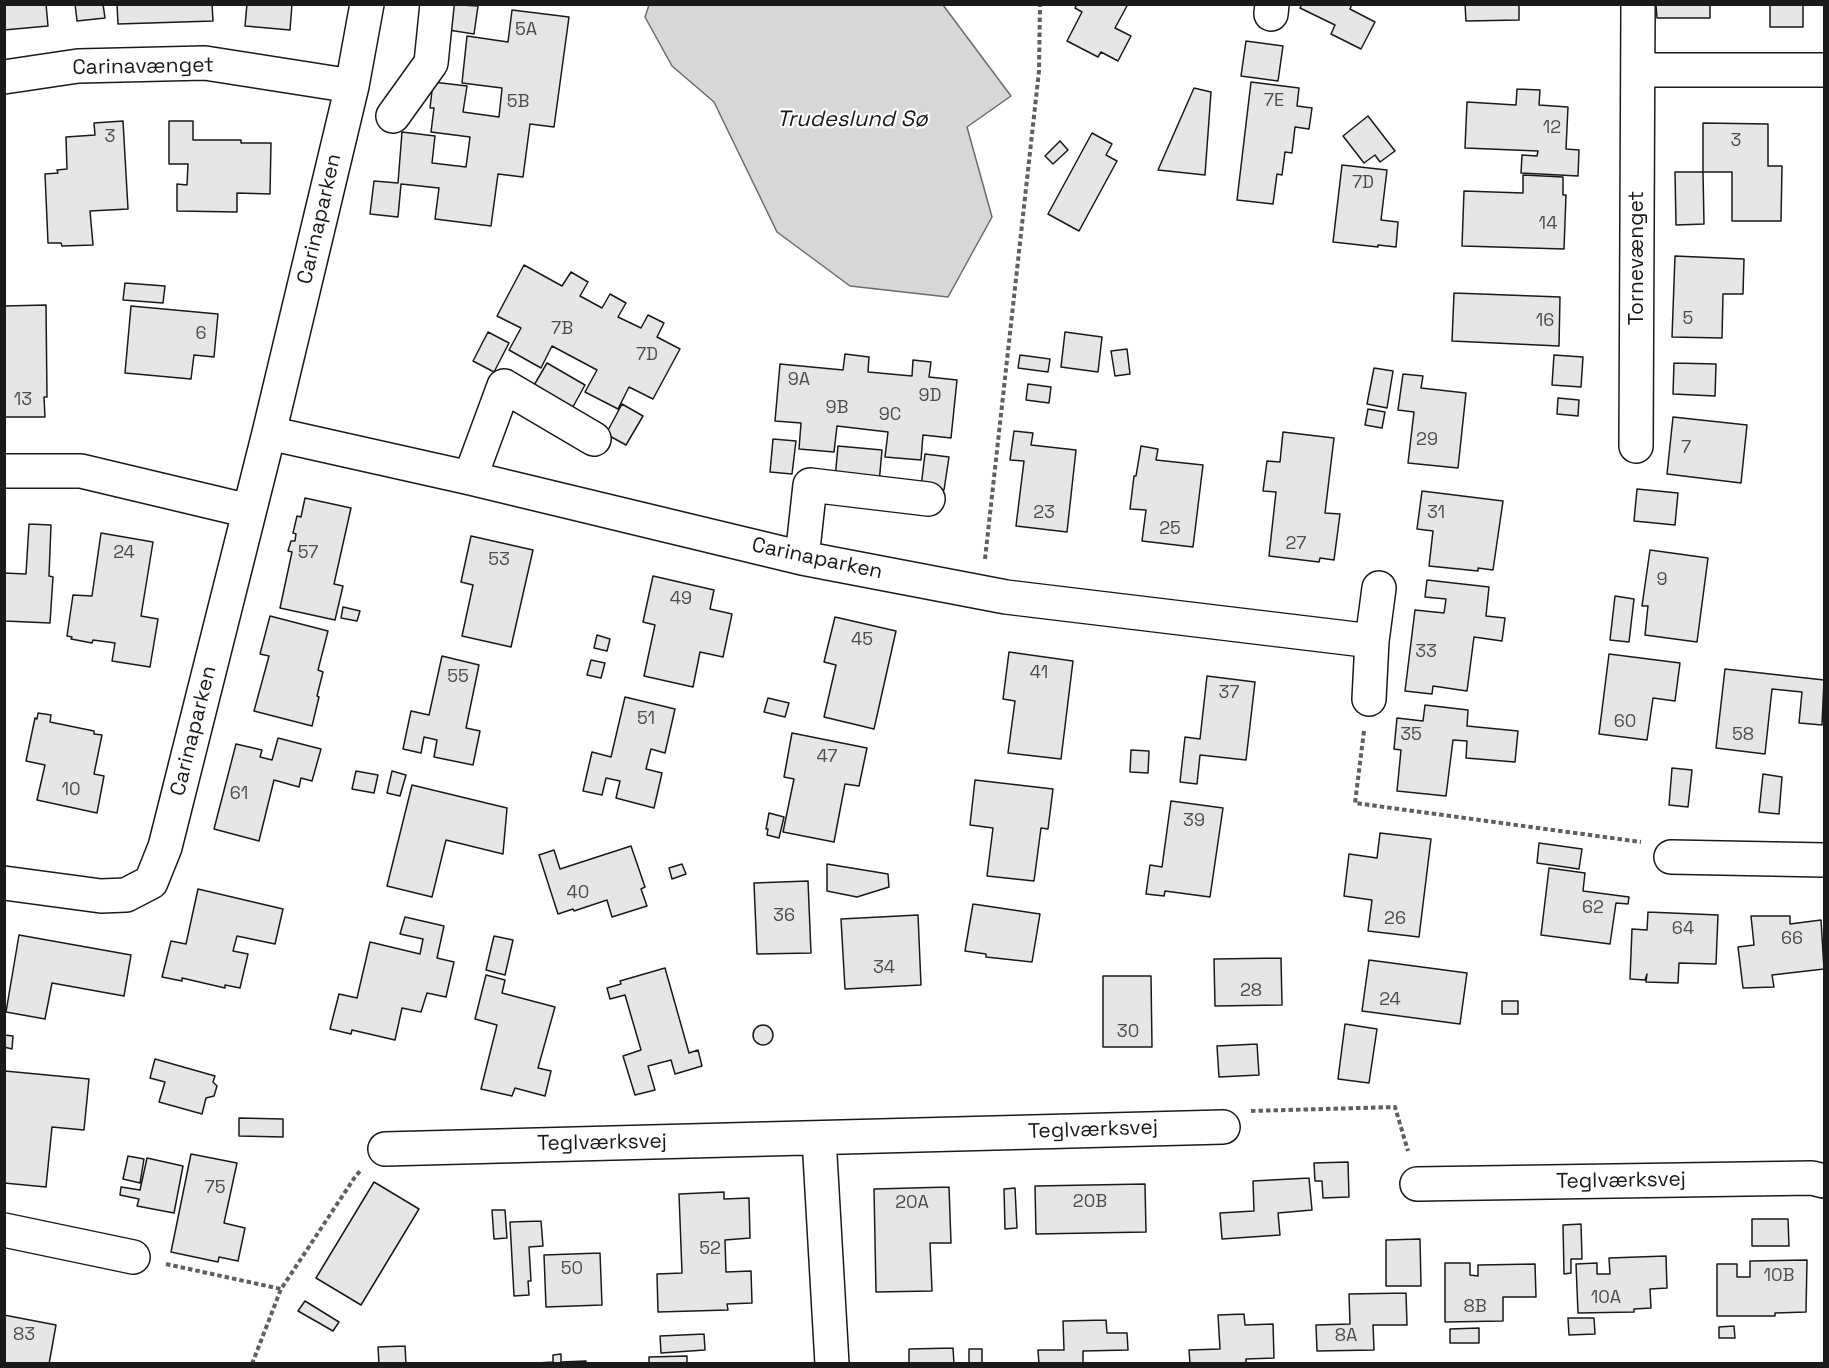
<!DOCTYPE html>
<html>
<head>
<meta charset="utf-8">
<style>
  body { margin:0 }
  #map { position:relative; width:1829px; height:1368px; overflow:hidden; background:#fff; font-family:"Space Grotesk",sans-serif }
  canvas { display:block }
  .frame { position:absolute; inset:0; border:6px solid #1a1a1a; pointer-events:none }
</style>
</head>
<body>
<div id="map">
<canvas width="1829" height="1368"></canvas>
<div class="frame"></div>
</div>
<script>
const g = document.querySelector('canvas').getContext('2d');
g.lineJoin = 'round';
function paint(path, color) { g.fillStyle = color; g.fill(path, 'evenodd'); }
const poly = rows => new Path2D(rows.map(r => 'M' + r).join(''));
function stroke(path, color, width, dash) { g.strokeStyle = color; g.lineWidth = width; g.lineCap = dash ? 'butt' : 'round'; g.setLineDash(dash || []); g.stroke(path); }
function drawText(font, color, halo, rows, align = 'center') {
  g.font = font + ' "Space Grotesk",sans-serif'; g.lineWidth = 4.5; g.setLineDash([]); g.textBaseline = 'middle'; g.strokeStyle = halo; g.fillStyle = color; for (const [text, x, y, turn = 0] of rows) {
    g.save(); g.translate(x, y); g.rotate((+turn || 0) * Math.PI / 180); g.textAlign = isNaN(turn) ? turn : align; if (halo) g.strokeText(text, 0, 0); g.fillText(text, 0, 0); g.restore();
  }
}
const water = poly([
  [649,5,943,5,1011,96,967,127,992,217,948,297,850,286,777,232,714,102,672,66,645,17,649,5]
]);
const building = poly([
  [4,4,46,4,48,26,4,30,4,4],
  [75,4,103,4,105,18,77,21,75,4],
  [117,4,212,4,213,21,118,24,117,4],
  [247,4,292,4,290,30,245,26,247,4],
  [445,4,478,6,474,34,442,29,445,4],
  [1077,4,1128,4,1115,28,1131,36,1118,61,1101,52,1098,57,1067,41,1082,12,1075,8,1077,4],
  [1302,4,1352,4,1350,9,1375,22,1361,49,1331,34,1335,25,1300,8,1302,4],
  [1465,4,1519,4,1519,20,1466,21,1465,4],
  [1656,4,1710,4,1710,18,1657,18,1656,4],
  [1770,4,1803,4,1803,27,1770,27,1770,4],
  [512,10,569,17,554,127,530,124,523,177,498,174,491,226,435,219,439,188,401,184,398,217,370,214,374,181,398,183,402,132,435,136,432,163,466,167,470,137,431,132,434,108,430,108,433,82,467,86,463,112,499,117,502,88,462,83,467,36,508,42,512,10],
  [1246,41,1283,46,1278,81,1241,76,1246,41],
  [1251,82,1299,88,1297,106,1312,108,1309,129,1295,127,1292,153,1285,152,1282,175,1277,174,1273,204,1237,200,1251,82],
  [1194,88,1211,92,1205,175,1158,170,1194,88],
  [1517,89,1540,90,1539,105,1568,107,1566,149,1579,150,1578,176,1521,173,1522,155,1537,156,1538,151,1465,148,1467,102,1516,105,1517,89],
  [1368,116,1395,151,1380,162,1375,155,1364,163,1343,136,1368,116],
  [123,121,128,209,90,211,93,245,62,246,61,243,48,243,45,174,58,173,57,170,67,169,66,137,95,135,94,123,123,121],
  [169,121,193,121,193,140,241,140,241,143,271,143,270,194,237,193,237,212,177,211,177,184,187,185,188,164,169,164,169,121],
  [1703,123,1768,124,1768,166,1782,166,1781,221,1732,221,1732,172,1703,172,1703,123],
  [1092,133,1112,144,1106,155,1117,161,1079,231,1048,214,1092,133],
  [1060,141,1068,150,1053,164,1045,156,1060,141],
  [1342,165,1387,170,1381,220,1398,222,1396,247,1378,245,1378,247,1333,242,1342,165],
  [1675,172,1703,172,1704,224,1676,225,1675,172],
  [1523,175,1563,177,1563,195,1566,195,1564,249,1462,246,1464,191,1523,193,1523,175],
  [1675,256,1744,259,1743,294,1723,294,1722,338,1672,337,1675,256],
  [524,265,562,286,571,272,588,282,580,296,602,308,610,294,626,303,618,317,641,328,648,315,664,323,657,337,680,349,653,399,629,387,618,409,585,392,597,370,552,346,541,368,509,350,521,328,497,316,524,265],
  [125,283,165,286,163,303,123,300,125,283],
  [1454,293,1560,297,1559,346,1452,341,1454,293],
  [46,305,47,397,44,397,45,417,4,417,4,306,46,305],
  [131,306,218,314,214,357,194,355,191,379,125,373,131,306],
  [488,332,509,343,494,372,473,361,488,332],
  [1065,332,1102,337,1098,372,1061,367,1065,332],
  [1127,349,1130,374,1115,376,1111,351,1127,349],
  [845,354,869,357,868,372,912,376,913,360,931,362,929,377,957,380,951,438,923,435,921,460,885,457,888,432,837,426,834,452,799,449,801,423,775,421,780,364,843,370,845,354],
  [1020,355,1050,359,1048,372,1018,368,1020,355],
  [1554,355,1583,357,1581,387,1552,385,1554,355],
  [547,363,585,385,569,414,530,392,547,363],
  [1674,363,1716,364,1715,396,1673,394,1674,363],
  [1374,368,1393,371,1387,408,1367,404,1374,368],
  [1403,374,1423,376,1421,388,1466,393,1458,468,1408,463,1414,412,1398,410,1403,374],
  [1028,384,1051,387,1049,403,1026,400,1028,384],
  [1558,398,1579,400,1578,416,1557,414,1558,398],
  [622,404,643,416,626,445,606,434,622,404],
  [1368,409,1385,412,1382,428,1365,425,1368,409],
  [1673,417,1747,425,1741,483,1667,474,1673,417],
  [1014,431,1033,433,1031,445,1076,450,1067,532,1016,526,1024,461,1010,460,1014,431],
  [1283,432,1334,438,1325,513,1340,514,1334,560,1320,558,1319,562,1269,556,1276,492,1263,491,1267,461,1280,462,1283,432],
  [773,439,796,441,792,474,770,472,773,439],
  [838,446,882,450,879,483,835,479,838,446],
  [1141,446,1158,449,1156,460,1203,465,1193,547,1142,541,1146,510,1130,509,1134,476,1136,476,1141,446],
  [925,454,949,457,944,490,921,487,925,454],
  [1637,489,1678,493,1675,525,1634,521,1637,489],
  [1422,491,1503,501,1493,570,1478,568,1478,571,1429,566,1433,531,1417,529,1422,491],
  [305,498,351,508,334,584,343,586,335,620,280,608,292,552,288,551,291,541,295,541,296,534,293,533,297,516,301,517,305,498],
  [29,524,51,525,49,576,53,577,50,623,4,621,4,573,26,574,29,524],
  [101,533,153,542,141,616,158,619,150,667,112,661,115,643,93,640,92,643,71,639,72,637,67,636,73,595,92,596,101,533],
  [471,536,533,550,511,647,462,636,473,585,461,582,471,536],
  [1650,550,1708,558,1697,642,1645,635,1648,606,1642,606,1650,550],
  [653,576,714,590,710,609,732,614,723,657,700,652,693,687,644,676,655,625,643,622,653,576],
  [1427,580,1489,587,1486,616,1505,618,1502,641,1474,637,1467,691,1433,686,1432,694,1405,691,1415,610,1444,613,1446,599,1425,597,1427,580],
  [1615,596,1634,599,1629,642,1610,640,1615,596],
  [343,607,360,611,357,621,341,618,343,607],
  [270,616,328,631,318,670,323,672,317,696,319,697,312,726,254,711,269,656,260,654,270,616],
  [835,617,896,631,874,729,824,717,836,665,824,662,835,617],
  [597,635,610,639,607,651,594,648,597,635],
  [1009,652,1073,661,1061,759,1008,753,1015,701,1003,699,1009,652],
  [1609,654,1680,663,1675,701,1653,698,1647,740,1599,734,1609,654],
  [442,656,479,665,466,728,480,731,473,765,434,757,437,740,424,737,421,753,403,749,411,711,429,715,442,656],
  [591,660,605,663,601,678,587,675,591,660],
  [1725,669,1824,680,1822,725,1799,723,1802,692,1772,689,1765,754,1716,748,1725,669],
  [1207,676,1255,682,1246,760,1200,755,1197,784,1180,782,1185,737,1200,739,1207,676],
  [625,697,675,709,665,753,651,749,646,769,662,773,654,808,616,798,620,781,606,778,602,795,583,791,592,752,611,757,625,697],
  [768,698,789,703,785,717,764,712,768,698],
  [1425,705,1468,710,1467,726,1518,731,1515,762,1466,758,1467,741,1453,740,1446,796,1397,791,1401,750,1394,749,1397,718,1423,721,1425,705],
  [38,713,51,715,50,722,94,731,94,734,102,735,94,774,104,776,97,813,37,800,45,765,26,761,35,718,37,719,38,713],
  [792,733,867,748,859,786,845,784,834,842,783,832,794,779,784,777,792,733],
  [278,738,321,749,312,781,301,778,299,787,274,780,259,841,214,829,236,744,262,750,260,757,272,760,278,738],
  [1131,750,1149,751,1148,773,1130,772,1131,750],
  [1672,768,1692,770,1688,807,1669,805,1672,768],
  [356,771,378,775,374,793,352,789,356,771],
  [392,771,406,775,400,796,387,793,392,771],
  [1763,774,1782,777,1779,814,1759,812,1763,774],
  [975,780,1053,789,1048,829,1041,828,1034,881,987,876,993,828,970,825,975,780],
  [412,785,507,808,503,854,446,840,432,897,387,886,412,785],
  [1171,801,1223,808,1210,897,1165,891,1164,896,1146,894,1150,865,1162,867,1171,801],
  [769,813,784,817,779,838,767,835,768,829,766,829,769,813],
  [1380,833,1431,839,1419,937,1368,931,1372,900,1344,896,1349,854,1377,858,1380,833],
  [1539,843,1582,849,1579,869,1537,863,1539,843],
  [631,846,645,887,641,889,647,906,612,917,607,900,574,911,573,909,558,914,539,855,554,850,560,869,631,846],
  [682,864,686,874,672,879,669,868,682,864],
  [827,864,888,874,889,887,857,897,827,891,827,864],
  [1549,868,1585,873,1583,891,1629,897,1628,904,1616,903,1610,944,1541,935,1549,868],
  [808,881,811,953,757,954,754,883,808,881],
  [198,889,283,909,275,944,237,936,233,951,248,954,240,988,225,985,225,988,182,978,182,981,162,977,171,941,186,944,198,889],
  [973,904,1040,914,1032,962,986,957,986,954,965,951,973,904],
  [1648,912,1718,915,1716,964,1679,963,1678,983,1646,982,1647,974,1645,980,1630,979,1632,929,1647,930,1648,912],
  [918,915,921,985,845,989,841,919,918,915],
  [1751,916,1790,916,1790,924,1821,920,1824,969,1772,975,1774,987,1743,988,1738,947,1754,945,1751,916],
  [405,917,444,926,437,958,454,962,446,997,427,993,421,1012,402,1008,395,1040,352,1030,351,1034,330,1029,339,994,357,998,370,942,420,954,423,939,400,934,405,917],
  [19,935,131,955,124,996,52,983,45,1019,6,1012,19,935],
  [494,936,513,940,505,975,486,970,494,936],
  [1281,958,1282,1005,1215,1006,1214,959,1281,958],
  [1369,960,1467,973,1460,1024,1362,1011,1369,960],
  [665,968,689,1053,698,1050,702,1066,675,1074,671,1060,648,1066,655,1090,635,1095,623,1056,641,1050,625,995,610,999,607,988,621,984,620,981,665,968],
  [486,975,505,980,502,993,555,1007,538,1068,551,1071,545,1096,515,1088,512,1096,481,1089,497,1025,475,1019,486,975],
  [1103,976,1151,976,1152,1047,1103,1047,1103,976],
  [1502,1001,1518,1001,1518,1014,1502,1014,1502,1001],
  [1345,1024,1377,1029,1369,1083,1338,1079,1345,1024],
  '753 1035a10 10 0 1 1 20 0a10 10 0 1 1-20 0Z',
  [4,1035,13,1036,12,1049,4,1047,4,1035],
  [1257,1044,1259,1075,1219,1077,1217,1046,1257,1044],
  [155,1059,215,1076,213,1082,217,1086,214,1096,206,1098,202,1114,159,1102,165,1082,150,1078,155,1059],
  [5,1071,89,1079,84,1130,52,1127,46,1187,4,1183,5,1071],
  [239,1118,283,1119,283,1137,239,1136,239,1118],
  [191,1154,237,1163,224,1223,245,1228,238,1261,219,1257,218,1262,171,1252,191,1154],
  [128,1156,144,1159,140,1183,123,1179,128,1156],
  [147,1158,183,1166,174,1213,137,1206,139,1199,120,1195,121,1187,140,1190,147,1158],
  [1348,1162,1349,1197,1323,1198,1322,1181,1315,1181,1314,1163,1348,1162],
  [1309,1178,1312,1210,1278,1213,1280,1235,1222,1239,1220,1213,1254,1211,1253,1181,1309,1178],
  [374,1182,419,1209,361,1305,316,1278,374,1182],
  [1145,1184,1146,1232,1036,1234,1035,1186,1145,1184],
  [949,1187,951,1243,930,1243,932,1291,876,1292,874,1189,949,1187],
  [1015,1188,1017,1228,1005,1229,1004,1189,1015,1188],
  [724,1192,724,1199,749,1198,750,1238,725,1240,726,1272,751,1271,752,1303,727,1304,728,1310,658,1312,657,1274,682,1273,679,1194,724,1192],
  [492,1210,505,1210,507,1238,494,1239,492,1210],
  [1752,1219,1788,1219,1789,1246,1752,1246,1752,1219],
  [541,1221,543,1246,529,1247,531,1281,528,1281,529,1295,514,1296,510,1222,541,1221],
  [1581,1224,1582,1259,1571,1259,1571,1273,1564,1274,1563,1225,1581,1224],
  [1420,1239,1421,1286,1386,1286,1386,1240,1420,1239],
  [600,1253,602,1305,546,1307,544,1255,600,1253],
  [1666,1256,1667,1288,1650,1289,1651,1308,1634,1309,1634,1312,1578,1313,1576,1264,1597,1263,1597,1274,1610,1274,1609,1258,1666,1256],
  [1807,1260,1806,1312,1775,1313,1775,1316,1717,1316,1717,1264,1737,1264,1737,1277,1750,1277,1750,1261,1807,1260],
  [1445,1263,1470,1263,1470,1275,1478,1276,1478,1265,1535,1264,1536,1297,1503,1297,1503,1321,1445,1322,1445,1263],
  [1406,1293,1407,1325,1373,1325,1374,1350,1317,1351,1316,1325,1350,1324,1349,1294,1406,1293],
  [305,1301,339,1322,333,1331,298,1311,305,1301],
  [1244,1314,1245,1325,1273,1324,1274,1358,1246,1359,1246,1364,1190,1364,1189,1350,1220,1349,1218,1315,1244,1314],
  [4,1315,56,1325,49,1364,4,1364,4,1315],
  [1568,1318,1594,1318,1595,1334,1569,1335,1568,1318],
  [1106,1320,1107,1333,1127,1333,1128,1350,1083,1351,1083,1364,1039,1364,1038,1350,1064,1350,1063,1321,1106,1320],
  [1734,1326,1735,1338,1719,1338,1719,1327,1734,1326],
  [1479,1328,1479,1343,1450,1343,1450,1329,1479,1328],
  [704,1334,705,1350,661,1353,660,1336,704,1334],
  [405,1346,406,1364,379,1364,378,1347,405,1346],
  [953,1348,954,1364,909,1364,909,1349,953,1348],
  [969,1349,982,1349,982,1364,969,1364,969,1349],
  [561,1354,561,1362,586,1361,586,1364,522,1364,553,1362,553,1355,561,1354],
  [687,1356,687,1364,649,1364,649,1357,687,1356]
]);
const path = poly([
  [985,559,1039,71,1040,4],
  [1364,731,1355,803,1641,842],
  [1251,1111,1395,1107,1408,1151],
  [166,1264,281,1289,355,1177,360,1171],
  [252,1364,281,1289]
]);
const minor = poly([
  [1271,14,1272,4],
  [1638,70,1824,70],
  [4,77,78,66,205,63,352,86],
  [393,116,431,63,437,4],
  [269,433,470,478,802,558,1006,597,1372,641],
  [1636,446,1638,4],
  [4,471,81,471,249,511],
  [470,478,504,386,594,439],
  [802,558,810,485,928,499],
  [1369,699,1372,641,1379,588],
  [1671,857,1824,860],
  [4,883,101,896,126,895,151,882,165,847,269,433,352,86,367,4],
  [819,1138,832,1364],
  [385,1149,1223,1127],
  [1417,1184,1812,1178,1824,1181],
  [4,1230,133,1257]
]);
const numberNames = [
  ["5A",526,30],
  ["7E",1274,101],
  ["5B",518,102],
  ["12",1552,128],
  ["3",110,137],
  ["3",1736,141],
  ["7D",1363,183],
  ["14",1548,224],
  ["5",1688,319],
  ["16",1545,321],
  ["7B",562,329],
  ["6",201,334],
  ["7D",647,355],
  ["9A",799,380],
  ["9D",930,396],
  ["13",23,400],
  ["9B",837,408],
  ["9C",890,415],
  ["29",1427,440],
  ["7",1686,448],
  ["23",1044,513],
  ["31",1436,513],
  ["25",1170,529],
  ["27",1296,544],
  ["24",124,553],
  ["57",308,553],
  ["53",499,560],
  ["9",1662,580],
  ["49",681,599],
  ["45",862,640],
  ["33",1426,652],
  ["41",1039,673],
  ["55",458,677],
  ["37",1229,693],
  ["51",646,719],
  ["60",1625,722],
  ["35",1411,735],
  ["58",1743,735],
  ["47",827,757],
  ["10",71,790],
  ["61",239,794],
  ["39",1194,821],
  ["40",578,893],
  ["62",1593,908],
  ["36",784,916],
  ["26",1395,919],
  ["64",1683,929],
  ["66",1792,939],
  ["34",884,968],
  ["28",1251,991],
  ["24",1390,1000],
  ["30",1128,1032],
  ["75",215,1188],
  ["20B",1090,1202],
  ["20A",912,1203],
  ["52",710,1249],
  ["50",572,1269],
  ["10B",1779,1276],
  ["10A",1606,1298],
  ["8B",1475,1307],
  ["83",24,1335],
  ["8A",1346,1336]
];
const streetNames = [
  ["Carinavænget",143,67,-1],
  ["Carinaparken",320,219,-77],
  ["Tornevænget",1637,258,-90],
  ["Carinaparken",817,559,12],
  ["Carinaparken",194,731,-76],
  ["Teglværksvej",1093,1130,-2],
  ["Teglværksvej",602,1143,-1],
  ["Teglværksvej",1621,1181,-1]
];
const waterNames = [
  ["Trudeslund Sø",852,120]
];
paint(water, '#d7d7d7');
stroke(water, '#6a6a6a', 1.5);
paint(building, '#e6e6e6');
stroke(building, '#1a1a1a', 1.5);
stroke(minor, '#1a1a1a', 36);
stroke(path, '#5f5f5f', 4, [4.5, 3]);
stroke(minor, '#fff', 33);
drawText('18px', '#4d4d4d', null, numberNames);
drawText('21px', '#1a1a1a', '#fff', streetNames);
drawText('italic 22px', '#1a1a1a', '#fff', waterNames);
</script>
</body>
</html>
